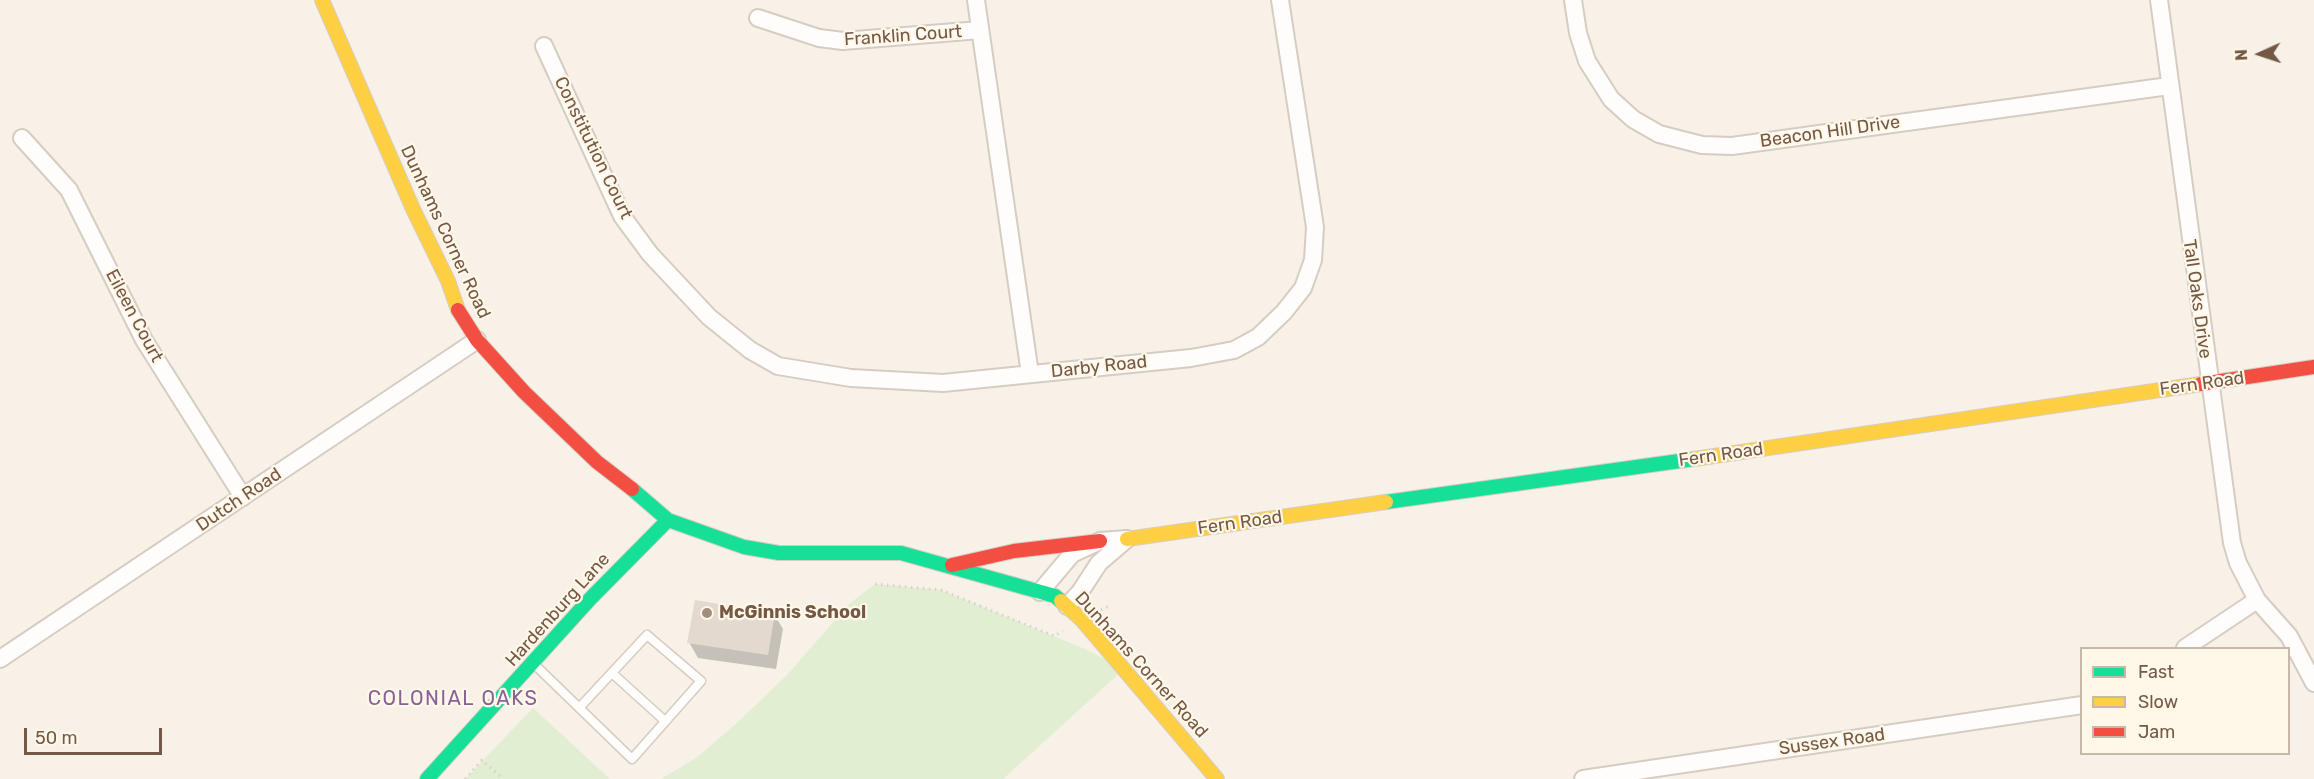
<!DOCTYPE html>
<html>
<head>
<meta charset="utf-8">
<style>
  body { margin:0 }
  #map { position:relative; width:2314px; height:779px; overflow:hidden; background:#f7f1e7; font-family:Rubik,sans-serif }
  canvas { display:block }
  .legend { position:absolute; left:2080px; top:647px; width:210px; height:108px; box-sizing:border-box; background:#fff7e8; border:2px solid #c8b8a8; margin:0; padding:8px 10px; list-style:none; font-size:18px; color:#755947 }
  .legend li { display:flex; align-items:center; gap:12px; height:30px }
  .legend b { width:30px; border:2px solid #c8b8a8 }
  .north { position:absolute; left:2230px; top:24px; width:60px; height:60px; -webkit-text-stroke:4px #fff7e8; paint-order:stroke; rotate:267deg; font-size:16px; font-weight:700; line-height:24px; text-align:center; color:#755947 }
  .north::after { content:''; display:block; margin:auto; width:21px; height:27px; background:#755947; clip-path:polygon(50% 0,100% 100%,50% 72%,0 100%) }
  .scale { position:absolute; left:24px; top:728px; width:138px; height:27px; box-sizing:border-box; border:3px solid #755947; border-top:0; padding-left:8px; font-size:18px; line-height:21px; white-space:nowrap; color:#755947; -webkit-text-stroke:4px #fff7e8; paint-order:stroke }
</style>
</head>
<body>
<div id="map">
<canvas width="2314" height="779"></canvas>
<ul class="legend">
<li><b style="height:8px;background:#16e098"></b>Fast</li>
<li><b style="height:8px;background:#ffcf43"></b>Slow</li>
<li><b style="height:8px;background:#f24e42"></b>Jam</li>
</ul>
<div class="north">N</div>
<div class="scale">50 m</div>
</div>
<script>
const g = document.querySelector('canvas').getContext('2d');
g.lineJoin = 'round';
function paint(path, color) { g.fillStyle = color; g.fill(path, 'evenodd'); }
const poly = rows => new Path2D(rows.map(r => 'M' + r).join(''));
function stroke(path, color, width, dash) { g.strokeStyle = color; g.lineWidth = width; g.lineCap = dash ? 'butt' : 'round'; g.setLineDash(dash || []); g.stroke(path); }
function drawText(font, color, halo, rows, align = 'center') {
  g.font = font + ' Rubik,sans-serif'; g.lineWidth = 4.5; g.setLineDash([]); g.textBaseline = 'middle'; g.strokeStyle = halo; g.fillStyle = color; for (const [text, x, y, turn = 0] of rows) {
    g.save(); g.translate(x, y); g.rotate((+turn || 0) * Math.PI / 180); g.textAlign = isNaN(turn) ? turn : align; if (halo) g.strokeText(text, 0, 0); g.fillText(text, 0, 0); g.restore();
  }
}
const green = poly([
  [875,584,941,590,1085,649,1124,669,1003,779,661,779,696,758,737,723,788,674,849,604],
  [533,708,610,779,465,779]
]);
const shadow = poly([
  [774,614,783,629,776,669,698,658,689,642]
]);
const building = poly([
  [695,600,775,613,768,655,687,643]
]);
const path = poly([
  [875,584,941,590,1054,636,1063,631],
  [1101,610,1111,605],
  [465,779,482,760,503,779]
]);
const lane = poly([
  [534,664,632,759,701,681,647,635,580,707],
  [612,673,665,721]
]);
const street = poly([
  [976,0,1030,374],
  [1573,0,1578,33,1587,61,1611,99,1633,119,1659,134,1702,145,1732,146,2169,86],
  [2159,0,2232,543,2238,563,2257,600,2289,636,2314,683],
  [758,18,819,38,843,41,980,30],
  [544,46,622,216,650,254,709,317,750,350,778,366,851,378,943,383,1191,358,1234,350,1258,337,1284,312,1303,288,1313,260,1315,227,1280,0],
  [22,138,69,190,144,340,243,497],
  [1040,592,1072,554,1100,541,1127,539],
  [1067,606,1080,592,1099,563,1127,539],
  [2185,648,2257,600],
  [0,659,477,340],
  [1583,779,2082,705]
]);
const fast = poly([
  [632,489,668,520,744,547,779,553,901,553,1055,596,1061,601],
  [1386,502,1694,459],
  [427,779,590,599,668,520]
]);
const slow = poly([
  [322,0,413,209,448,281,458,310],
  [1694,459,2201,384],
  [1127,539,1386,502],
  [1061,601,1082,620,1217,779]
]);
const jam = poly([
  [458,310,477,340,524,392,597,462,632,489],
  [2201,384,2314,367],
  [952,565,1014,551,1100,541]
]);
const markers = [
  [707,613,6,"#a28e7f"]
];
const streetNames = [
  ["Franklin Court",903,36,-4],
  ["Beacon Hill Drive",1830,132,-8],
  ["Constitution Court",593,148,64],
  ["Dunhams Corner Road",445,232,65],
  ["Tall Oaks Drive",2197,299,82],
  ["Eileen Court",134,316,62],
  ["Darby Road",1099,367,-6],
  ["Fern Road",2202,384,-8],
  ["Fern Road",1721,455,-8],
  ["Dutch Road",239,500,-34],
  ["Fern Road",1240,523,-8],
  ["Hardenburg Lane",558,610,-48],
  ["Dunhams Corner Road",1141,665,48],
  ["Sussex Road",1832,742,-8]
];
const poiNames = [
  ["McGinnis School",719,613]
];
const neighbourhoodNames = [
  ["COLONIAL OAKS",453,699]
];
paint(green, '#e1eed1');
paint(shadow, '#0003');
paint(building, '#e3d9cf');
stroke(lane, '#d6ccc2', 11);
stroke(street, '#d6ccc2', 20);
stroke(fast, '#d7cdc4', 16);
stroke(slow, '#d7cdc4', 16);
stroke(jam, '#d7cdc4', 16);
stroke(path, '#d9d1cb', 3, [1.5, 4.5]);
stroke(lane, '#fefdfb', 8);
stroke(street, '#fefdfb', 16);
stroke(fast, '#16e098', 14);
stroke(slow, '#ffcf43', 14);
stroke(jam, '#f24e42', 14);
for (const [x, y, r, color] of markers) { const dot = new Path2D(); dot.arc(x, y, r, 0, 2 * Math.PI); g.fillStyle = color; g.fill(dot); stroke(dot, '#fff7e8', 2); }
drawText('18px', '#755947', '#fff7e8', streetNames);
drawText('bold 18px', '#755947', '#fff7e8', poiNames, 'left');
g.letterSpacing = '1.5px';
drawText('20px', '#896299', '#fff7e8', neighbourhoodNames);
g.letterSpacing = '0px';
</script>
</body>
</html>
